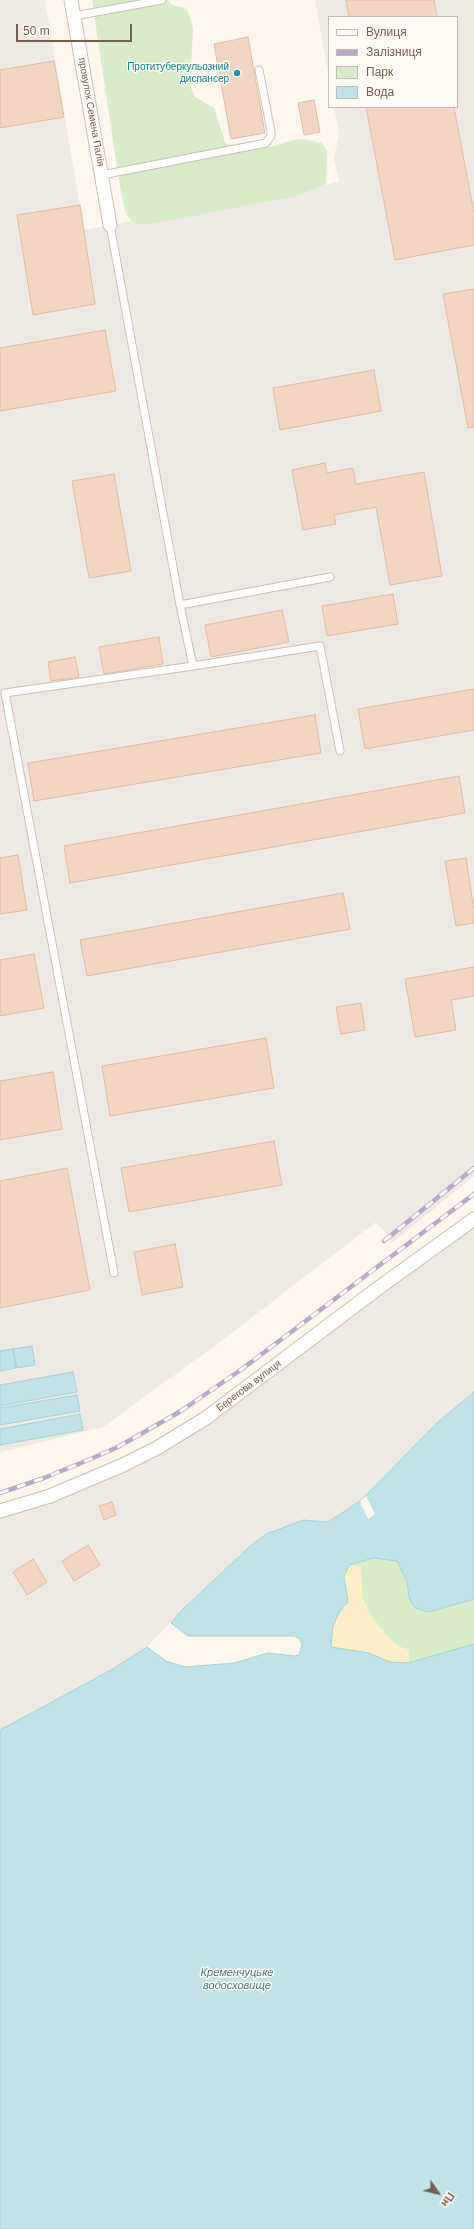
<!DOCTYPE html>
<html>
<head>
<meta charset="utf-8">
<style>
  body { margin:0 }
  #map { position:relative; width:474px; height:2229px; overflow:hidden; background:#fdf6ec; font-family:Arial,sans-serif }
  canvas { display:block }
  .legend { position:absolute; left:328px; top:16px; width:130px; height:92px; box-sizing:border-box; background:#fffaf3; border:1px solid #cabbb1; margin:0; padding:5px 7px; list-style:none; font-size:12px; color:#7a5c4d }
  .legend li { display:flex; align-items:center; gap:8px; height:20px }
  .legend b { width:20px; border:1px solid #cabbb1 }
  .north { position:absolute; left:418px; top:2173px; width:40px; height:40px; -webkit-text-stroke:3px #fffaf3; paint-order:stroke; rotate:124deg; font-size:11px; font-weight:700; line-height:16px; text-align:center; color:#7a5c4d }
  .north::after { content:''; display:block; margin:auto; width:14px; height:18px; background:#7a5c4d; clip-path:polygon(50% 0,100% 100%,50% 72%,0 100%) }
  .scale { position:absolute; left:16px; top:24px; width:116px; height:18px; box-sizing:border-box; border:2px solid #7a5c4d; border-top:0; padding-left:5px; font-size:12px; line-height:14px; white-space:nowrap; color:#7a5c4d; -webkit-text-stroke:3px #fffaf3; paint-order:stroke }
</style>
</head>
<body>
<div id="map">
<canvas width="474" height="2229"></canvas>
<ul class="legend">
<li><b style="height:5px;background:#fff"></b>Вулиця</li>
<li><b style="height:5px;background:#b9a8c9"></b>Залізниця</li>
<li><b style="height:11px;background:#d8ecc9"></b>Парк</li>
<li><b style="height:11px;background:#bfe3e8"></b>Вода</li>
</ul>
<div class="north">Пн</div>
<div class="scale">50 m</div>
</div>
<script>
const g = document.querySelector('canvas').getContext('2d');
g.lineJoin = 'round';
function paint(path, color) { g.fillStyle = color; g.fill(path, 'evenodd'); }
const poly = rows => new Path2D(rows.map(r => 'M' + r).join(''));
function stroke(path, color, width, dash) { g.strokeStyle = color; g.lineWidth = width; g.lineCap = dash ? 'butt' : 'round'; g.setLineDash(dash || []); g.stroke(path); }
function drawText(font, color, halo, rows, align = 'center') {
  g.font = font + ' Arial,sans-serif'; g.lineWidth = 3; g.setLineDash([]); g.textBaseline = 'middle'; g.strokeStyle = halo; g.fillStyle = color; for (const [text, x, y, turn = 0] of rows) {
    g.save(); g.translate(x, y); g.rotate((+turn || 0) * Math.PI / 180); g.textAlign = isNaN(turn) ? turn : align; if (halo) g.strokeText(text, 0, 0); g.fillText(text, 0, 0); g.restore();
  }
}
const industrial = poly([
  [0,0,45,0,84,230,339,182,334,159,339,135,334,107,457,107,457,17,329,17,329,78,315,0,474,0,474,1176,393,1242,376,1222,216,1345,103,1427,0,1452],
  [474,1220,474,1392,438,1422,360,1501,328,1522,303,1520,266,1534,248,1548,196,1596,147,1647,111,1670,0,1730,0,1516,157,1450]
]);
const green = poly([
  [92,0,168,0,172,5,187,9,193,28,190,86,195,97,214,108,225,142,232,149,242,151,271,147,294,140,303,139,322,143,327,151,326,184,296,196,199,215,146,224,137,224,132,221,126,214,120,187],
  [373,1558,397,1561,407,1582,409,1598,415,1608,429,1612,474,1599,474,1644,408,1663,409,1650,397,1646,384,1633,369,1612,362,1597,361,1567,349,1565]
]);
const sand = poly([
  [349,1565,361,1567,362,1597,369,1612,384,1633,397,1646,409,1650,408,1663,397,1663,396,1668,331,1647,333,1626,340,1611,348,1602,343,1577]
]);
const water = poly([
  [32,1346,35,1365,17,1368,13,1349,32,1346],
  [13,1349,16,1368,0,1371,0,1351,13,1349],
  [73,1372,77,1392,0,1406,0,1385,73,1372],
  [474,1392,474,1599,429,1612,415,1608,409,1598,407,1582,397,1561,373,1558,349,1565,344,1577,348,1602,340,1611,333,1626,331,1647,369,1653,390,1662,408,1663,474,1644,474,2229,0,2229,0,1730,111,1670,147,1647,166,1661,185,1667,234,1663,268,1653,294,1656,299,1655,302,1645,300,1639,294,1636,188,1636,171,1623,182,1610,248,1548,266,1534,303,1520,328,1522,360,1501,438,1422,474,1392],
  [77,1395,80,1411,0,1425,0,1408,77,1395],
  [80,1414,83,1430,0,1445,0,1429,80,1414]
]);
const pier = poly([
  [366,1496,375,1514,368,1519,360,1501]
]);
const building = poly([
  [346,0,434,0,437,17,349,17,346,0],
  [248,37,265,133,231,139,214,44,248,37],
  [54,61,64,117,0,128,0,70,54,61],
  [314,100,320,132,304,135,298,103,314,100],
  [366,107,454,107,474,213,474,245,395,260,366,107],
  [80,205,95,304,33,315,17,215,80,205],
  [474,289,474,427,468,428,443,294,474,289],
  [105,330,116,391,0,411,0,348,105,330],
  [374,370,381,411,280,430,273,388,374,370],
  [325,463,327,473,353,468,356,484,424,472,442,576,390,585,376,507,334,515,336,524,303,530,292,470,325,463],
  [114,474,131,571,89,578,72,481,114,474],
  [393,594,398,624,327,636,322,606,393,594],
  [282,610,289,642,211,657,205,625,282,610],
  [159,637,163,664,104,674,99,647,159,637],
  [75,657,79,677,51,681,48,662,75,657],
  [474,689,474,730,365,749,358,709,474,689],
  [315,715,321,753,34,801,28,763,315,715],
  [459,776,465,813,70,883,64,846,459,776],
  [18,855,27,910,0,914,0,858,18,855],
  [466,858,474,910,474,923,456,926,445,861,466,858],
  [343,893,350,929,87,976,80,940,343,893],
  [34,954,44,1008,0,1016,0,960,34,954],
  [474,967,474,996,451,1000,456,1030,415,1037,405,979,474,967],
  [361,1003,365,1030,341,1034,336,1007,361,1003],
  [266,1038,274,1088,110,1116,102,1066,266,1038],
  [53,1072,62,1129,0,1140,0,1081,53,1072],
  [274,1141,282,1185,129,1212,121,1168,274,1141],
  [67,1168,90,1290,0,1308,0,1181,67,1168],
  [175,1244,183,1287,142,1295,134,1252,175,1244],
  [112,1502,116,1515,104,1520,99,1506,112,1502],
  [88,1545,100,1565,74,1581,62,1561,88,1545],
  [33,1559,47,1582,27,1595,13,1572,33,1559]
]);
const lane = poly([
  [74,16,162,0],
  [102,175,266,143,271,136,271,131,259,70],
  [110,225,180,605,330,577],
  [180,605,193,666,320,646,340,751],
  [114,1273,5,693,193,666]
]);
const street = poly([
  [71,0,110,225],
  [0,1511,50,1496,123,1465,157,1448,206,1418,377,1289,474,1219]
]);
const rail = poly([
  [384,1241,474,1168],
  [0,1493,44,1478,81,1463,118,1447,181,1411,242,1369,474,1194]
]);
const markers = [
  [237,73,4,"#0f9aa8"]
];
const cultureNames = [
  ["Протитуберкульозний",229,67],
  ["диспансер",229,79]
];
const streetNames = [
  ["провулок Семена Палія",91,112,80],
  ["Берегова вулиця",249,1386,-37]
];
const waterNames = [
  ["Кременчуцьке",237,1973],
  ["водосховище",237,1986]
];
paint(industrial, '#efe9e4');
paint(green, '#d8ecc9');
paint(sand, '#fcefc7');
paint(water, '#bfe3e8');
stroke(water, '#a5d3da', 1);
paint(pier, '#fdf6ec');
paint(building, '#f3d5c3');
stroke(building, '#e6bba3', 1);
stroke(lane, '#d1beb0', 9);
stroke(street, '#d1beb0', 15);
stroke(lane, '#fff', 7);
stroke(street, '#fff', 13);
stroke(rail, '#b9a8c9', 4.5);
stroke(rail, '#fffaf3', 3, [9]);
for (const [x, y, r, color] of markers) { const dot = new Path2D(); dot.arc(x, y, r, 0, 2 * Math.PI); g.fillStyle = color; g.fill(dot); stroke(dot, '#fffaf3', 1.5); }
drawText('10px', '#0d838f', '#fffaf3', cultureNames, 'right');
drawText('10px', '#7a5c4d', '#fffaf3', streetNames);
drawText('italic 11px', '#437c86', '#fffaf3', waterNames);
</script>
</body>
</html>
